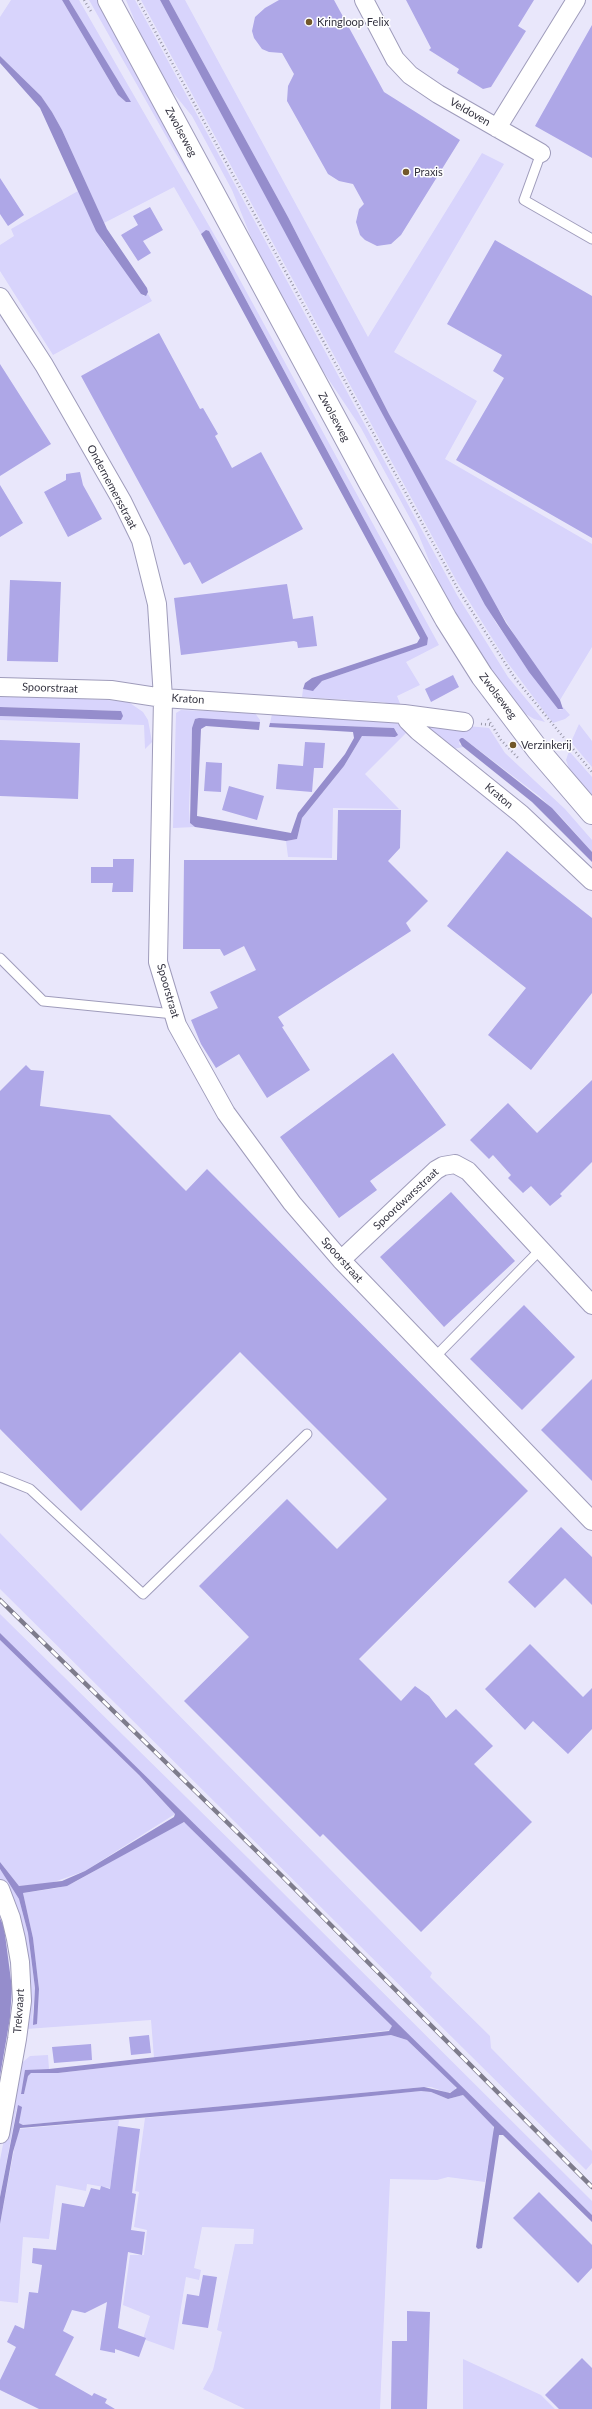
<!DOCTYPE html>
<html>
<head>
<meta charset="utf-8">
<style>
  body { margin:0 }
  canvas { display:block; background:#e9e7fb }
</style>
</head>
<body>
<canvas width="592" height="2409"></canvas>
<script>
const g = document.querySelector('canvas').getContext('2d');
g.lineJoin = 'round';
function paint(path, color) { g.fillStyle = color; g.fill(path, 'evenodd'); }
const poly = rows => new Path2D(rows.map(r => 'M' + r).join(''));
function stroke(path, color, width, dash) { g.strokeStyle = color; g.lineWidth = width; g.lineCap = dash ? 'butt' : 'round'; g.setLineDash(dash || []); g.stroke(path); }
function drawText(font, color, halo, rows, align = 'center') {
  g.font = font + ' Lato,sans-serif'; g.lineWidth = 3; g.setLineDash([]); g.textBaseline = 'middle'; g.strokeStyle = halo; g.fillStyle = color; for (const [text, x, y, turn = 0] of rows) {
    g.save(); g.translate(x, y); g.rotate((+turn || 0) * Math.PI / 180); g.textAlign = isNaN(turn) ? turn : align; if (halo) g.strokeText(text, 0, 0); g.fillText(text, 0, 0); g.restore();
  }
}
const green = poly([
  [11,0,62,0,118,95,126,102,130,102,69,0,79,0,234,269,439,645,406,662,420,685,397,696,401,706,382,702,302,697,303,689,314,690,322,681,426,645,428,638,209,231,201,234,174,187,104,223,62,130,52,112,41,96,0,56,0,17],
  [89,0,97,0,134,63,196,182,187,172,171,145],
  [126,0,135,0,457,595,508,677,545,722,534,719,519,710,467,633,442,592,417,531,361,428,319,365,257,252,232,190,192,116,167,85,148,52],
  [141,0,160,0,496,623,558,709,561,710,563,707,570,715,565,719,553,723,543,710,507,662,457,582],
  [169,0,185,0,368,337,482,153,504,164,394,352,477,401,445,459,592,544,592,647,560,700,527,655,492,599,389,414,288,217],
  [78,191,103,242,126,270,141,294,144,296,148,294,152,301,53,355,0,271,0,245,14,236,11,229],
  [0,695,127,701,143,712,148,720,152,742,145,749,144,725,0,720,0,716,121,720,120,711,0,707],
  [181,710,255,713,260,720,260,722,195,719,192,728,189,809,190,823,195,827,173,828,176,713],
  [272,714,395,722,409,730,365,774,399,809,333,808,332,858,288,857,286,841,297,839,302,818,344,766,362,736,395,737,397,732,394,728,270,723],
  [425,722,489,728,505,753,565,809,592,840,592,852,561,817,539,796,463,738,461,738,459,744,463,747,453,749,427,729],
  [579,724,592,741,592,767,571,742],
  [569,751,592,777,592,797,570,771,566,760],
  [0,1533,432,1973,430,1977,490,2036,491,2048,592,2151,592,2163,586,2170,0,1589],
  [0,1614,248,1858,592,2201,592,2215,0,1633],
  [0,1640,139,1775,175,1814,85,1871,51,1883,19,1886,0,1862],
  [181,1822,186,1823,374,2008,392,2026,390,2030,154,2058,151,2020,26,2029,0,1881,0,1869,19,1899,28,1933,35,1988,32,2022,39,1989,33,1938,23,1893,58,1888,75,1882],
  [391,2035,407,2040,456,2086,455,2090,448,2093,431,2087,424,2087,23,2125,19,2123,17,2106,0,2197,0,2160,18,2066,30,2056,48,2055,49,2069,26,2070,21,2094,24,2094,28,2076,31,2073,58,2073],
  [421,2091,431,2092,448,2099,463,2095,493,2125,494,2135,485,2182,448,2177,437,2180,390,2179,380,2409,245,2409,203,2389,213,2370,222,2332,217,2330,235,2244,253,2244,254,2229,202,2227,194,2268,201,2270,199,2280,186,2277,174,2350,143,2339,150,2316,123,2305,130,2255,144,2255,147,2230,134,2227,139,2192,135,2191,145,2118],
  [119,2120,110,2188,87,2184,86,2191,56,2185,49,2239,23,2237,18,2303,0,2301,0,2224,18,2129],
  [463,2359,541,2395,555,2409,463,2409]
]);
const water = poly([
  [62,0,69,0,131,102,126,102,118,95],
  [160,0,169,0,288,217,389,414,506,623,560,700,563,709,558,709,529,672,485,605],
  [0,56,41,96,52,112,62,130,107,229,147,288,148,292,146,296,141,294,96,231,40,108,0,63],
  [206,230,209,231,253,313,428,638,427,645,322,681,313,691,303,689,305,683,312,678,417,643,420,638,201,234],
  [0,707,121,711,123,716,121,720,0,716],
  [199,718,260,722,259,730,206,726,201,729,197,816,291,833,298,813,345,754,354,738,353,732,269,727,270,723,394,728,398,735,395,737,362,736,344,766,302,818,297,839,286,841,195,827,190,823,192,728,195,719],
  [461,738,463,738,552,808,592,852,592,862,532,802,462,746,459,740],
  [0,1633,502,2126,592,2215,592,2222,503,2135,499,2135,482,2248,478,2249,476,2247,494,2127,463,2095,448,2099,431,2092,421,2091,221,2111,20,2128,13,2152,0,2224,0,2197,18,2105,22,2107,19,2123,23,2125,424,2087,450,2093,457,2088,407,2040,391,2035,58,2073,31,2073,28,2076,24,2094,21,2094,25,2070,49,2069,389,2031,392,2026,184,1822,67,1886,23,1893,33,1938,39,1989,37,2024,33,2025,35,1988,28,1933,19,1899,0,1869,0,1862,19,1886,62,1881,85,1871,174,1817,175,1814,139,1775,0,1640],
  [0,1918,4,1927,12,1988,10,2018,0,2076]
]);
const building = poly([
  [279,0,334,0,384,92,460,140,401,235,391,244,377,246,365,240,360,235,356,222,359,209,364,204,353,184,339,181,328,174,287,101,288,86,294,74,282,53,269,52,262,49,254,38,252,31,255,17,265,8],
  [406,0,534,0,518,26,526,31,491,87,483,89,457,73,459,69,429,50,431,48],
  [592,25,592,158,535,126],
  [0,178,24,215,8,226,0,214],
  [150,207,163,230,143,241,151,253,138,261,121,235,138,225,133,216],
  [495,240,592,296,592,538,456,460,504,378,493,371,502,355,447,324],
  [159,333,200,409,203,408,218,434,215,436,232,468,261,452,303,529,202,584,190,562,184,565,81,376],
  [0,364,51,444,0,476],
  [80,472,83,485,102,519,68,537,44,492,66,480,66,474],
  [0,485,23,523,0,537],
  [10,580,61,582,58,662,7,661],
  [287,584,293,619,313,616,317,646,298,648,297,642,294,641,181,655,174,598],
  [453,675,459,687,431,702,425,689],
  [0,740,80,743,78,799,0,796],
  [305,742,325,743,323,768,314,768,312,792,276,789,278,764,303,766],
  [206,762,222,763,221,792,204,791],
  [229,786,264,796,257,820,222,810],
  [338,810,401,810,400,848,388,861,428,901,406,923,411,931,278,1017,284,1026,282,1027,310,1070,267,1098,239,1054,216,1068,201,1044,191,1020,218,1008,210,992,256,970,244,946,224,956,220,949,183,949,184,860,337,860],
  [507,851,592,918,592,993,531,1070,488,1035,526,988,447,926],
  [113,859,134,859,133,892,112,892,113,883,91,883,91,867,113,867],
  [393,1053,446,1125,370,1181,377,1190,339,1218,280,1137],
  [26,1065,31,1070,44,1071,40,1106,110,1115,186,1191,207,1169,528,1491,359,1659,401,1701,415,1686,429,1696,446,1718,456,1709,493,1746,474,1764,532,1822,421,1932,323,1834,320,1837,184,1701,249,1637,199,1586,287,1499,337,1549,387,1499,240,1352,81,1511,0,1429,0,1091],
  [592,1080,592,1162,560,1194,562,1196,550,1206,531,1186,523,1193,508,1178,511,1175,493,1155,489,1159,470,1140,508,1103,537,1133],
  [451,1192,515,1261,444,1327,380,1257],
  [524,1305,575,1357,522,1410,470,1359],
  [592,1379,592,1481,541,1430],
  [561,1527,592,1557,592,1605,565,1578,535,1608,508,1582],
  [530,1644,583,1697,592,1688,592,1729,568,1754,533,1721,525,1730,485,1689],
  [149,2035,151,2053,131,2055,129,2037],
  [91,2044,92,2060,54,2063,52,2047],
  [118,2126,140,2129,132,2193,136,2194,131,2230,145,2232,142,2255,128,2252,118,2328,146,2338,139,2357,115,2349,115,2353,100,2350,107,2302,85,2313,72,2310,63,2331,74,2337,55,2375,92,2396,94,2393,107,2399,105,2403,115,2409,39,2409,0,2390,0,2380,16,2347,7,2342,15,2325,24,2329,29,2292,38,2293,42,2265,32,2263,33,2248,56,2250,62,2203,84,2207,91,2188,100,2190,101,2186,110,2189],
  [539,2192,592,2245,592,2268,578,2283,513,2218],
  [203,2275,217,2277,208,2328,182,2324,187,2294,199,2296],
  [407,2311,430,2312,427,2409,391,2409,392,2341,407,2341],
  [582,2358,592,2368,592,2409,559,2409,545,2395]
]);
const path = poly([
  [84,0,92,13],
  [138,0,459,591,514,677,592,772],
  [488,719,501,740,519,759],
  [481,724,492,725]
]);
const lane = poly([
  [541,153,524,200,592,239],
  [0,958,43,1001,174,1014],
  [434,1358,541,1249],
  [0,1477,30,1489,143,1594,307,1434]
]);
const street = poly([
  [364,0,395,59,410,75,438,94,541,153],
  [497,128,576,0],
  [0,297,44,365,122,501,141,540,157,604,163,698,158,962,177,1025,226,1113,292,1203,341,1260,592,1521],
  [0,687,111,690,163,698,404,714,464,722],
  [404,714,408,721,418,731,521,814,592,881],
  [341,1260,436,1170,443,1166,455,1164,468,1171,592,1305],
  [0,1889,11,1918,16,1939,20,1962,22,2001,17,2039,0,2134]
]);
const secondary = poly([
  [109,0,370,483,446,619,482,676,538,750,592,813]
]);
const rail = poly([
  [0,1600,281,1875,592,2187]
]);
const markers = [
  [309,22,4,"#73582a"],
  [406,172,4,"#73582a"],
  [513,745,4,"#73582a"]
];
const poiNames = [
  ["Kringloop Felix",317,22],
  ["Praxis",414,172],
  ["Verzinkerij",521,745]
];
const streetNames = [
  ["Veldoven",470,112,30],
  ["Zwolseweg",181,132,62],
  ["Zwolseweg",334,417,62],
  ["Ondernemersstraat",112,487,62],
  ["Spoorstraat",50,688,2],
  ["Zwolseweg",498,696,53],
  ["Kraton",188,699,4],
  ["Kraton",499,796,40],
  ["Spoorstraat",168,991,74],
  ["Spoordwarsstraat",406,1199,-43],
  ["Spoorstraat",342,1260,48],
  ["Trekvaart",19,2011,-86]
];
paint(green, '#d8d4fc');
paint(water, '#958dcc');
paint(building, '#aea7e7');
stroke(lane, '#9f9cbb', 11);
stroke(street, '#9f9cbb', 20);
stroke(secondary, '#9f9cbb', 24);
stroke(path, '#9998a9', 2.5, [1, 3]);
stroke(lane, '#fff', 9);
stroke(street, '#fff', 18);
stroke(secondary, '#fff', 22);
stroke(rail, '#7e7c8c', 4.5);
stroke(rail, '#fff', 3, [9]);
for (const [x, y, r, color] of markers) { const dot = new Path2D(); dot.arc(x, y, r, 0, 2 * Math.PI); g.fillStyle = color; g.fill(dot); stroke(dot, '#fff', 1.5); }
drawText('11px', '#343340', '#fff', poiNames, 'left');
drawText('11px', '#343340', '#fff', streetNames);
</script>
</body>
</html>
